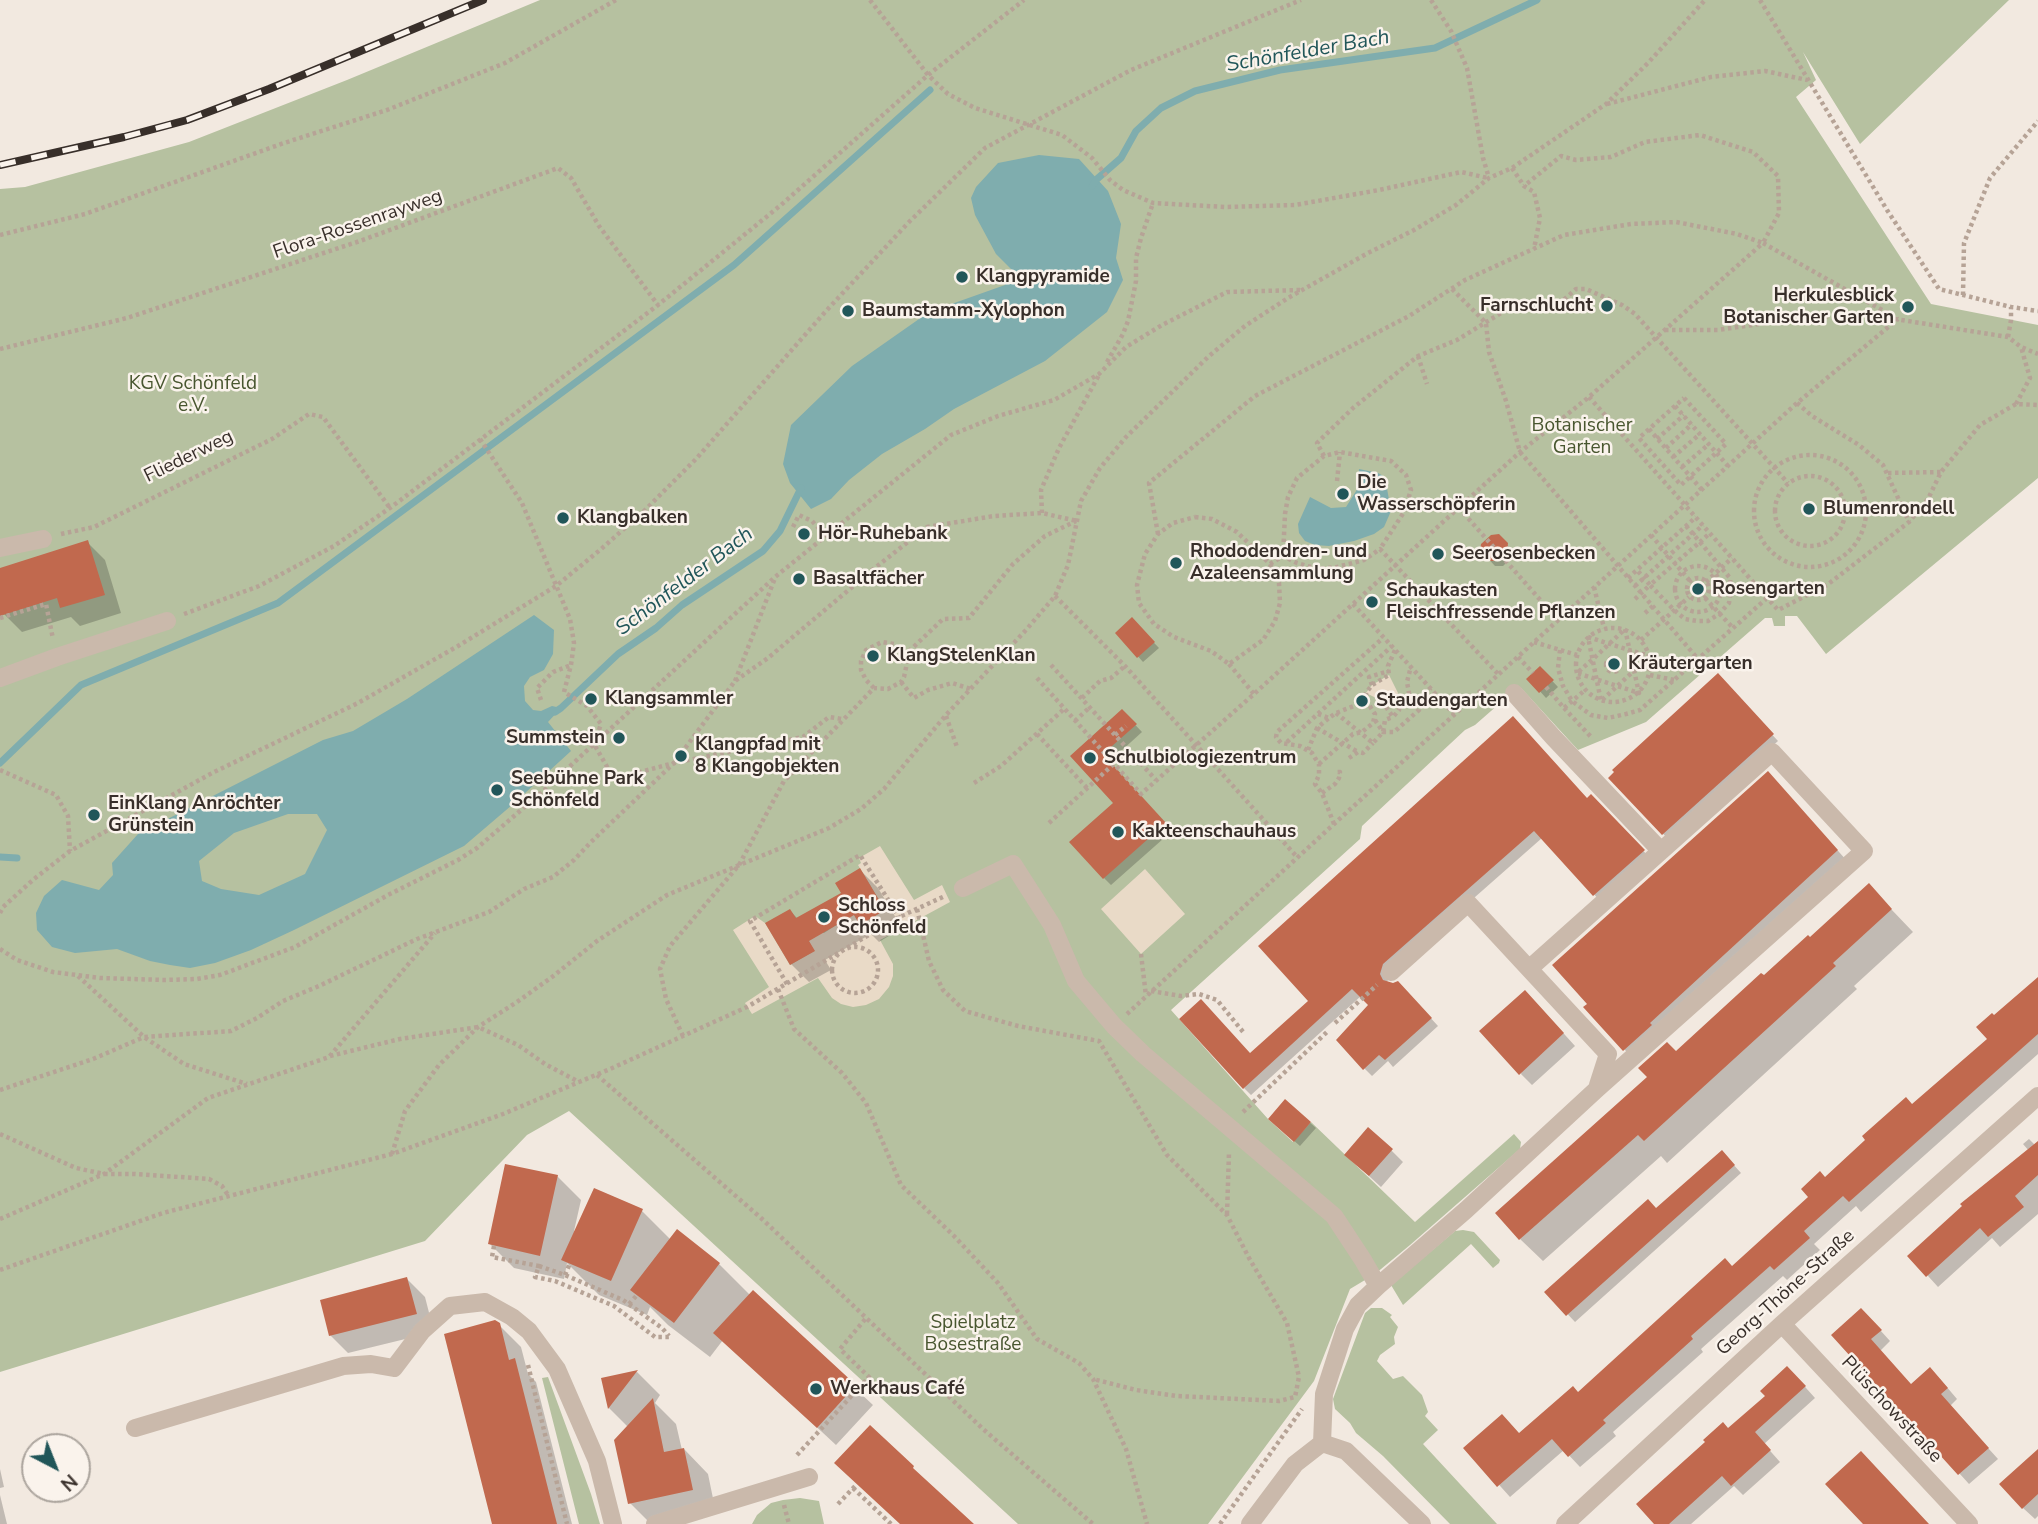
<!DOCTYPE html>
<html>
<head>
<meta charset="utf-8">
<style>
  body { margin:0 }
  #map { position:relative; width:2038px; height:1524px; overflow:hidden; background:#f2e9e0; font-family:"Nunito Sans",sans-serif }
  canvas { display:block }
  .north { position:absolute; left:21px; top:1433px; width:70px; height:70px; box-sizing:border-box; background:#faf3ec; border:2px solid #aca59e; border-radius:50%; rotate:138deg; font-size:19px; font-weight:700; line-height:28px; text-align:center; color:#382f2a }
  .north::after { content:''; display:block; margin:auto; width:24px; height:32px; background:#215659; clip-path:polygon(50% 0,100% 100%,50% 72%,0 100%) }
</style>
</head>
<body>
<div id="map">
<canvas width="2038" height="1524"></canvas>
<div class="north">N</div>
</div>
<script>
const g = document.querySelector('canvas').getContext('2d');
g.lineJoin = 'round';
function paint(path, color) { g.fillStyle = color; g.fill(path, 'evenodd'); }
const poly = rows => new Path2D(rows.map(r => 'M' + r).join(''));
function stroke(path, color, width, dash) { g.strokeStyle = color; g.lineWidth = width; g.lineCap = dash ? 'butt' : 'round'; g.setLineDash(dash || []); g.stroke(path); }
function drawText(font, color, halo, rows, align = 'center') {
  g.font = font + ' "Nunito Sans",sans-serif'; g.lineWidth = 5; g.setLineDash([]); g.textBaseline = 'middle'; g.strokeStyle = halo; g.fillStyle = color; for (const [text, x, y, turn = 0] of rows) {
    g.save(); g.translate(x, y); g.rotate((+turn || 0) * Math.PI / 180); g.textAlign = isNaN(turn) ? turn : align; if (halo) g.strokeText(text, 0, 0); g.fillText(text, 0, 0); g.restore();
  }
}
const green = poly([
  [540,0,2009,0,1860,144,1803,52,1816,80,1796,97,1931,304,2038,325,2038,478,1826,654,1797,616,1785,616,1785,626,1774,626,1772,618,1765,618,1646,722,1578,750,1521,688,1507,697,1475,725,1465,730,1362,826,1360,839,1171,1010,1268,1119,1293,1142,1311,1122,1415,1222,1514,1134,1521,1142,1520,1149,1410,1245,1375,1274,1350,1289,1314,1381,1208,1524,1018,1524,569,1111,527,1135,425,1241,0,1372,0,189,25,187,189,142,347,80],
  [1463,1230,1474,1232,1500,1260,1499,1263,1493,1268,1471,1244,1403,1305,1391,1285,1455,1231],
  [1371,1308,1382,1308,1392,1315,1390,1317,1398,1327,1394,1337,1395,1344,1380,1355,1377,1361,1393,1379,1403,1376,1422,1395,1428,1412,1425,1416,1438,1430,1423,1444,1497,1524,1450,1524,1383,1456,1356,1433,1350,1423,1335,1409,1333,1399,1365,1313],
  [548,1377,591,1494,600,1524,579,1524,542,1378],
  [800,1498,819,1501,824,1524,752,1524,757,1515,771,1503,783,1500]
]);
const plaza = poly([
  [1389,675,1398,693,1396,700,1392,702,1382,701,1366,693,1372,685],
  [880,846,914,900,942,885,950,902,880,940,893,964,893,976,889,987,879,999,866,1005,853,1007,841,1004,832,998,818,978,752,1014,745,1003,769,987,733,930,755,916,765,923,790,965,814,951,805,934,818,931,824,933,838,924,840,918,850,908,860,925,885,910,858,865,861,863,859,858],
  [1145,869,1185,914,1141,954,1101,909]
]);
const water = poly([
  [1039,155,1079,159,1108,191,1121,224,1116,258,1123,280,1107,312,1045,361,954,409,925,429,882,454,849,480,831,499,811,509,790,483,783,464,791,425,852,366,929,312,1005,285,1013,271,996,254,975,215,971,198,976,187,998,163],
  [1359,469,1378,473,1385,477,1391,511,1384,527,1374,534,1354,541,1329,546,1315,545,1305,541,1299,533,1298,524,1310,497,1331,508,1346,507,1358,488],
  [534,615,554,630,553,654,544,670,530,677,524,686,525,701,533,710,541,711,552,706,561,708,548,722,571,751,512,805,464,846,294,930,251,950,215,963,190,968,170,965,150,961,117,949,75,953,52,947,37,930,36,913,44,896,62,880,99,890,113,875,112,863,138,834,323,740,353,731,407,699],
  [288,814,317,814,327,830,305,874,259,895,221,889,202,881,199,861,234,833]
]);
const shadow = poly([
  [1499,536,1512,550,1512,557,1503,566,1495,566,1482,552],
  [87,542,105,560,121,613,80,626,71,617,22,632,4,614,0,601,0,570],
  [1132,620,1159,648,1143,662,1117,633],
  [1540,668,1558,687,1546,698,1529,679],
  [1718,676,1778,741,1668,839,1610,778],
  [1122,711,1142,732,1109,762,1172,831,1111,885,1104,878,1115,803,1073,756],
  [1778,784,1848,862,1635,1060,1624,1049],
  [1591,796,1651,859,1602,903,1542,838,1390,972,1387,983,1406,991,1438,1026,1393,1067,1388,1061,1372,1076,1364,1068,1370,1005,1361,996,1251,1095,1244,1088,1310,1001,1261,946,1587,800],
  [860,870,878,888,902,928,879,942,871,934,825,960,831,970,809,982,791,964,790,911,798,919,843,894],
  [1869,886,1913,932,1854,986,1857,989,1667,1163,1661,1156,1543,1261,1520,1239,1676,1053,1810,940],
  [2038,979,2038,1054,1861,1212,1856,1206,1814,1244,1820,1250,1787,1280,1783,1276,1701,1349,1703,1352,1613,1432,1616,1436,1580,1467,1564,1450,1510,1497,1466,1448,1520,1435,1579,1394,1733,1268,1811,1197,1826,1179,1990,1039,1994,1018],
  [1537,1004,1575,1046,1532,1085,1521,1074],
  [1286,1102,1316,1128,1300,1146,1275,1124],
  [2029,1139,2036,1146,2038,1143,2038,1214,2000,1247,1992,1238,1938,1287,1910,1256,2029,1151,2023,1144],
  [1391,1150,1403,1162,1381,1187,1358,1166],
  [1722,1152,1741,1173,1575,1322,1547,1292,1657,1210],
  [557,1176,581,1200,574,1231,642,1211,671,1240,719,1264,750,1295,753,1293,873,1405,836,1445,723,1340,710,1357,668,1325,650,1307,647,1315,599,1295,567,1263,564,1279,514,1268,490,1244],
  [407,1279,425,1297,434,1332,348,1353,330,1335],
  [1871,1320,1890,1341,1880,1351,1912,1386,1940,1379,1957,1399,1950,1406,1998,1459,1969,1484,1834,1335],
  [499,1325,521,1347,528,1374,536,1382,572,1524,494,1524],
  [637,1372,660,1395,655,1403,676,1424,682,1450,684,1449,708,1474,716,1513,651,1524,630,1503,628,1427,609,1408,603,1380],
  [1798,1379,1815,1398,1764,1444,1780,1462,1743,1495,1734,1486,1691,1524,1656,1524,1728,1430,1767,1397],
  [2038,1464,2038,1516,2035,1519,2023,1508],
  [0,1469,4,1487,0,1488],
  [0,1495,7,1524,0,1524]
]);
const stream = poly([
  [1092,186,1097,179,1121,158,1136,131,1161,108,1195,91,1280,70,1435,48,1537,0],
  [555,712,561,708,618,654,656,628,682,605,763,551,780,531,801,488],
  [0,763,81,685,278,603,734,265,930,90],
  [0,857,17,858]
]);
const building = poly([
  [1499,534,1508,543,1507,552,1497,561,1488,561,1480,552,1481,544,1491,535],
  [88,540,105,595,60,608,57,598,0,616,0,568],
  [1132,617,1155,642,1137,658,1115,633],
  [1540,666,1554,680,1539,693,1526,679],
  [1718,673,1774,734,1662,835,1608,778,1614,772,1612,770],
  [1122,709,1137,724,1103,754,1166,823,1103,879,1069,842,1113,803,1070,756],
  [1513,716,1587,798,1591,794,1645,850,1593,896,1534,831,1383,964,1380,974,1383,980,1393,983,1398,981,1432,1018,1385,1060,1379,1055,1363,1070,1336,1040,1368,1005,1352,989,1243,1089,1179,1019,1201,999,1250,1053,1308,1001,1258,946],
  [1768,771,1838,850,1650,1023,1652,1025,1623,1051,1583,1007,1587,1004,1552,965],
  [860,868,885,910,860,925,854,915,809,941,815,951,790,965,765,923,790,909,796,918,841,893,835,883],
  [1869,883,1892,909,1833,963,1836,966,1644,1141,1638,1135,1519,1240,1495,1213,1647,1077,1638,1068,1667,1042,1676,1051,1761,973,1764,975,1808,935,1810,937],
  [2038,977,2038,1034,1849,1202,1843,1196,1804,1231,1810,1238,1774,1270,1770,1266,1691,1336,1693,1339,1603,1420,1606,1423,1568,1457,1552,1439,1497,1487,1463,1448,1502,1414,1519,1433,1573,1386,1578,1392,1725,1258,1732,1266,1808,1197,1801,1189,1820,1171,1825,1177,1865,1140,1862,1136,1906,1097,1912,1104,1987,1039,1976,1027,1992,1013,1994,1015],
  [1525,990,1564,1033,1519,1075,1479,1031],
  [1285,1099,1311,1122,1294,1142,1268,1119],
  [1368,1127,1393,1149,1369,1176,1344,1155],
  [2038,1141,2038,1175,2015,1196,2024,1207,1988,1237,1980,1228,1926,1277,1907,1256,1962,1206,1960,1204],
  [1722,1150,1735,1165,1566,1316,1544,1292,1648,1199,1656,1208],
  [505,1164,558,1175,540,1256,488,1244],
  [594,1188,643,1209,611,1281,561,1260],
  [677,1229,720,1263,674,1323,630,1290],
  [407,1277,417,1314,329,1336,320,1300],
  [753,1290,856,1385,817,1428,713,1333],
  [1861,1308,1882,1330,1871,1339,1911,1384,1930,1367,1948,1388,1941,1394,1989,1448,1958,1475,1831,1335],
  [495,1320,500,1323,509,1360,515,1358,557,1524,492,1524,444,1334],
  [1787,1366,1806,1386,1755,1432,1771,1450,1731,1486,1722,1476,1669,1524,1654,1524,1636,1504,1705,1442,1703,1440,1723,1422,1728,1428,1765,1396,1760,1391],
  [638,1370,608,1409,601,1378],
  [653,1398,664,1452,684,1448,693,1490,628,1504,614,1440],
  [870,1425,914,1466,913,1468,974,1524,900,1524,834,1463],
  [2038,1449,2038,1494,2022,1509,1999,1484],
  [1861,1451,1929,1524,1863,1524,1825,1484]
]);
const path = poly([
  [870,0,928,75,948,94,975,108,1062,135,1092,158,1110,180,1123,190,1153,203,1225,207,1295,205,1379,190,1461,172,1488,178],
  [1431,0,1451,31,1467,68,1483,158,1489,178],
  [1760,0,1887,210,1939,289,2011,307,2038,311],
  [1607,104,1711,77,1765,71,1807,80],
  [1512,168,1524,186,1534,192,1540,218,1534,249],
  [0,235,85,214,284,143,387,110,505,63,616,0],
  [1452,289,1486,323,1489,352,1506,401,1520,452,1698,659],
  [1963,295,1964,243,1990,178,2038,121],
  [1665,330,1718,330,1816,316,1845,317,1864,314,2008,337,2021,347,2038,354],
  [2008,337,2011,320,2011,307],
  [0,349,127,318,360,241,558,168,571,178,599,226,658,305],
  [1418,356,1427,384],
  [1107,362,1123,334,1128,321,1136,281,1136,258,1141,238,1153,203],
  [1589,397,1778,610,1827,585,1909,522,1928,499,1941,472,1980,425,2016,404,2038,405],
  [1684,398,1726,444,1681,485,1639,438,1684,398],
  [1797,403,1812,416,1859,445,1883,465,1909,522],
  [2016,404,2030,378,2021,347],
  [1675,406,1728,466],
  [1649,429,1702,490],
  [480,439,522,503,570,619,574,643,571,665,564,692,587,706,601,724,594,744,614,779,674,763,803,737,829,717,842,719],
  [1657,439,1684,415],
  [1666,448,1692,424],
  '1754 511a56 56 0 1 1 112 0a56 56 0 1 1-112 0Z',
  [1324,456,1317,443,1353,408,1418,356,1457,340,1506,310,1550,302,1560,303,1576,289,1586,289,1622,305,1635,314,1788,483],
  [1673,457,1700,434],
  [1682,467,1709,444],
  [1888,473,1941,472],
  '1775 511a35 35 0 1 1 70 0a35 35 0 1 1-70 0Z',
  [1337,481,1340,452],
  [1459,508,1558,620],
  [1042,513,1041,490,1059,448,1099,375],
  [1195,517,1212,519,1237,532,1270,564,1279,583,1280,603,1275,621,1263,640,1229,664,1211,651,1174,637,1154,624,1139,603,1137,585,1145,554,1158,534,1173,523,1195,517],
  [1686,526,1700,542,1710,533],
  [793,527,799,515,812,521,826,536],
  [61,534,94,527,272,439,309,414,323,417,390,508],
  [1158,534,1149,483,1255,396,1409,316,1465,280,1564,235,1631,224,1676,222,1737,234,1763,243,1779,213,1778,176,1753,152,1700,135,1645,142,1611,157,1576,160,1561,156,1524,186],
  [1651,535,1690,581],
  [1700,542,1730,578,1731,590,1729,603,1719,614,1708,621,1697,621,1685,619,1674,610,1650,585,1700,542],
  [1283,556,1285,514,1288,497,1297,478,1324,456,1340,452,1391,461,1406,475,1411,490,1404,512,1380,549],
  [1270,564,1283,556,1297,563,1318,569,1337,567,1364,560,1380,549,1500,676],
  '1675 589a23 23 0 1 1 46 0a23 23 0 1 1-46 0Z',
  [1628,578,1696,517],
  '1687 589a11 11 0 1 1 22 0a11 11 0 1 1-22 0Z',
  [1706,582,1732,558],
  [1635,586,1703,525],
  [1594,587,1604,628],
  [1055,596,1125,666,1297,857],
  [1705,598,1733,628],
  [1635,599,1650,585,1637,570],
  [1353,604,1454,714],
  [1645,613,1653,606],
  [184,614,259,586,334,546,390,508,658,305,781,205,928,75,1024,0],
  [0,618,46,604,53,639],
  '1576 665a37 37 0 1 1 74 0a37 37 0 1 1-74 0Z',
  [1625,629,1639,693,1577,673,1593,659,1625,629],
  [1588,637,1629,650,1650,656,1601,701,1588,637],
  [1641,640,1689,597],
  [1534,642,1577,655],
  [1560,650,1558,668,1563,686,1572,701,1591,715,1608,718,1626,714,1640,710,1766,599],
  [1518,657,1533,673],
  '1606 665a7 7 0 1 1 14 0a7 7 0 1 1-14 0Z',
  [1229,664,1254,694],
  [1051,665,1156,780],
  [1650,675,1674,680],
  [1037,678,1141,794,1254,694,1520,452,1589,397,1763,243,1898,319],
  [735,681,775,578],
  [901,682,914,698,928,690,952,683,971,689],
  [1372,685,1369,677,1389,671],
  [1546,687,1564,708,1585,690],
  [874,688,866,680,861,670,861,661,866,650,882,642,894,644,905,655],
  [1082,698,1100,681,1111,678,1125,666],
  [541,700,537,688,553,672,571,665],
  [1396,700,1400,700,1409,693,1407,682,1411,666],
  [1382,701,1393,717,1399,710,1400,700],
  [1564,708,1592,738],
  [1336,713,1373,743,1383,732,1385,720,1393,717],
  [1318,714,1329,718,1336,713,1367,701],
  [946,716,957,747],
  [1375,720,1383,732,1394,732,1419,710,1422,695,1431,688],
  [1075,721,1090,707],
  [1317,728,1358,752],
  [1037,734,1087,788],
  [1115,735,1126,726],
  [1287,742,1392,646],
  [1308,750,1317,728,1329,718],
  [1349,758,1358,752,1363,753,1373,743],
  [1319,764,1353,734,1362,732,1373,723,1375,714,1367,702,1366,693,1372,685,1389,675,1388,666,1395,650],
  [0,770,56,795,68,816,70,851],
  [974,783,1001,766,1064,709],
  [1322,793,1335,784,1339,778,1340,772,1337,772],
  [1049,823,1129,750],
  [1334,824,1322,793,1315,784,1319,775,1319,764,1315,758,1312,753,1300,746,1281,743,1276,737,1277,732,1383,638],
  [917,909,929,961,943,990,965,1011,1018,1026,1099,1041,1167,1155,1227,1215,1249,1258,1287,1323,1299,1377,1295,1397,1279,1401,1177,1396,1136,1390,1093,1379],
  [0,913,3,907,34,879,70,851,214,772,358,703,458,646,556,586,600,550,643,512,696,459,826,311,909,222,985,148,1131,70,1301,0],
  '832 970a23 23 0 1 1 46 0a23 23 0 1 1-46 0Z',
  [0,949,17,960,53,972,100,978,165,980,197,979,220,975,295,947,388,895,458,860,477,848,542,792,775,577,951,435,998,416,1054,400,1099,374,1126,347,1162,325,1227,292,1300,290],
  [1141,954,1146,996],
  [78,976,144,1037,184,1064,247,1084],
  [787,984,750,921,860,855,899,917],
  [778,989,794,1029,842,1073,866,1103,901,1185,954,1236,998,1283,1037,1339,1079,1363,1093,1379,1126,1449,1147,1524],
  [1151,991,1181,996,1199,994,1217,1000,1244,1033],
  [1127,1014,1334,824,1797,403,1898,319],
  [1335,1023,1377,985],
  [683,1036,666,999,660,969,670,946,739,865,784,781,874,688,888,689,901,682,904,677,907,663,905,655,943,619,969,618,1013,564,1045,536,1076,521],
  [330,1056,400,1039,478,1027,518,1045,545,1064,579,1082],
  [597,1075,761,1218,983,1429,1093,1524],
  [0,1090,93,1059,144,1037,231,1031,257,1018,283,1001,319,986,417,939,489,912,524,889,553,877,574,860,591,842,674,763,735,681,768,658,871,571,927,527,994,516,1042,513,1077,521],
  [1243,1112,1328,1031],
  [0,1134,76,1168,104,1174,135,1174,209,1179,222,1186,228,1195],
  [392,1154,405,1111,439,1065,478,1027,517,1002,552,977,597,941,667,895,829,828,861,809,884,789,946,715,1026,630,1055,596,1068,565,1081,501,1100,468,1126,437,1209,356,1245,326,1288,298,1368,253,1414,230,1456,205,1489,178,1512,168,1606,104,1648,63,1705,0],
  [1227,1214,1229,1153],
  [0,1219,104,1174,208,1098,329,1057,435,933],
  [494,1246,492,1257,539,1266,535,1277,555,1281,614,1306,655,1337,670,1337],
  [539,1266,565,1275,623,1300,662,1328,669,1336],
  [0,1270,163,1213,392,1154,503,1114,610,1069,747,1007,899,917,945,896],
  [565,1275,570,1263],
  [629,1304,637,1295],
  [528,1365,567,1524],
  [797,1455,869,1377,840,1349,867,1317],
  [853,1488,891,1524],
  [838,1504,857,1484],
  [784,1505,789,1524],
  [1220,1524,1302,1409]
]);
const minor = poly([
  [0,548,43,539],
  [0,678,57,657,167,621],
  [963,888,1013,864,1052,925,1076,981,1114,1026,1143,1054,1334,1216,1363,1260,1378,1286,1358,1305,1345,1329,1324,1394,1322,1443],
  [1530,968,1661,851],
  [1391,972,1468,903,1608,1054,1598,1085],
  [1378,1286,1466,1210,1597,1089,1864,851,1772,752,1661,851,1553,737,1514,693],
  [1782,1324,1969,1524],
  [135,1428,343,1366,371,1364,394,1368,422,1331,450,1306,485,1302,512,1317,529,1331,557,1369,597,1461,613,1524],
  [1322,1443,1346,1451,1422,1524],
  [655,1524,809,1477],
  [1250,1524,1295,1464,1322,1443],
  [1565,1524,1782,1324,2038,1096]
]);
const rail = poly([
  [0,165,124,137,187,120,269,89,483,0]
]);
const markers = [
  [962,277,7,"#215659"],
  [1607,306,7,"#215659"],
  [1908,307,7,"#215659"],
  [848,311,7,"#215659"],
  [1343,494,7,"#215659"],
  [1809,509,7,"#215659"],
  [563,518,7,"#215659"],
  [804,534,7,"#215659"],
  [1438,554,7,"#215659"],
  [1176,563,7,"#215659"],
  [799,579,7,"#215659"],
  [1698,589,7,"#215659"],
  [1372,602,7,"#215659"],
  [873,656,7,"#215659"],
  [1614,664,7,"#215659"],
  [591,699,7,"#215659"],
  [1362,701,7,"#215659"],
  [619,738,7,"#215659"],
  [681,756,7,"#215659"],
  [1090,758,7,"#215659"],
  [497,790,7,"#215659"],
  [94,815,7,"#215659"],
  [1118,832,7,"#215659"],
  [824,917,7,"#215659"],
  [816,1389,7,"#215659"]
];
const streetNames = [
  ["Flora-Rossenrayweg",358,225,-19],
  ["Fliederweg",189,457,-26],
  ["Georg-Thöne-Straße",1786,1293,-42],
  ["Plüschowstraße",1891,1410,47]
];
const poiNames = [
  ["Klangpyramide",976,277],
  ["Herkulesblick",1894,296,"right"],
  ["Botanischer Garten",1894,318,"right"],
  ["Farnschlucht",1593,306,"right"],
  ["Baumstamm-Xylophon",862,311],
  ["Die",1357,483],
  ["Wasserschöpferin",1357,505],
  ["Blumenrondell",1823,509],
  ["Klangbalken",577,518],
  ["Hör-Ruhebank",818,534],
  ["Rhododendren- und",1190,552],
  ["Azaleensammlung",1190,574],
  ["Seerosenbecken",1452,554],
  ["Basaltfächer",813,579],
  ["Rosengarten",1712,589],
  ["Schaukasten",1386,591],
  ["Fleischfressende Pflanzen",1386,613],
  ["KlangStelenKlan",887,656],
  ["Kräutergarten",1628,664],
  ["Klangsammler",605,699],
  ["Staudengarten",1376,701],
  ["Summstein",605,738,"right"],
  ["Klangpfad mit",695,745],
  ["8 Klangobjekten",695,767],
  ["Schulbiologiezentrum",1104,758],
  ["Seebühne Park",511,779],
  ["Schönfeld",511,801],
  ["EinKlang Anröchter",108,804],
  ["Grünstein",108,826],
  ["Kakteenschauhaus",1132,832],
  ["Schloss",838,906],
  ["Schönfeld",838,928],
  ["Werkhaus Café",830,1389]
];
const parkNames = [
  ["KGV Schönfeld",193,384],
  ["e.V.",193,406],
  ["Botanischer",1582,426],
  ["Garten",1582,448],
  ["Spielplatz",973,1323],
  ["Bosestraße",973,1345]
];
const waterNames = [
  ["Schönfelder Bach",1308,52,-10],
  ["Schönfelder Bach",685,582,-37]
];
paint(green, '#b6c1a0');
paint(plaza, '#e9dac7');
paint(water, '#7fadae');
paint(shadow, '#0003');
stroke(stream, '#7fadae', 7);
paint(building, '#c1694e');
stroke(path, '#b6a396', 4.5, [3.5, 3.5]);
stroke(minor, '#cab9ab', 18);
stroke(rail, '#382f2a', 8);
stroke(rail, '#faf3ec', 5, [16]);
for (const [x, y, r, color] of markers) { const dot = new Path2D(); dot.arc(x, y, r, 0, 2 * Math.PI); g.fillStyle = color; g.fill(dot); stroke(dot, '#faf3ec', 2.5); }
drawText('19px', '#382f2a', '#faf3ec', streetNames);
drawText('bold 19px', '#382f2a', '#faf3ec', poiNames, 'left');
drawText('19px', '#48562f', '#faf3ec', parkNames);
drawText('italic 21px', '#215659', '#faf3ec', waterNames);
</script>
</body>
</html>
